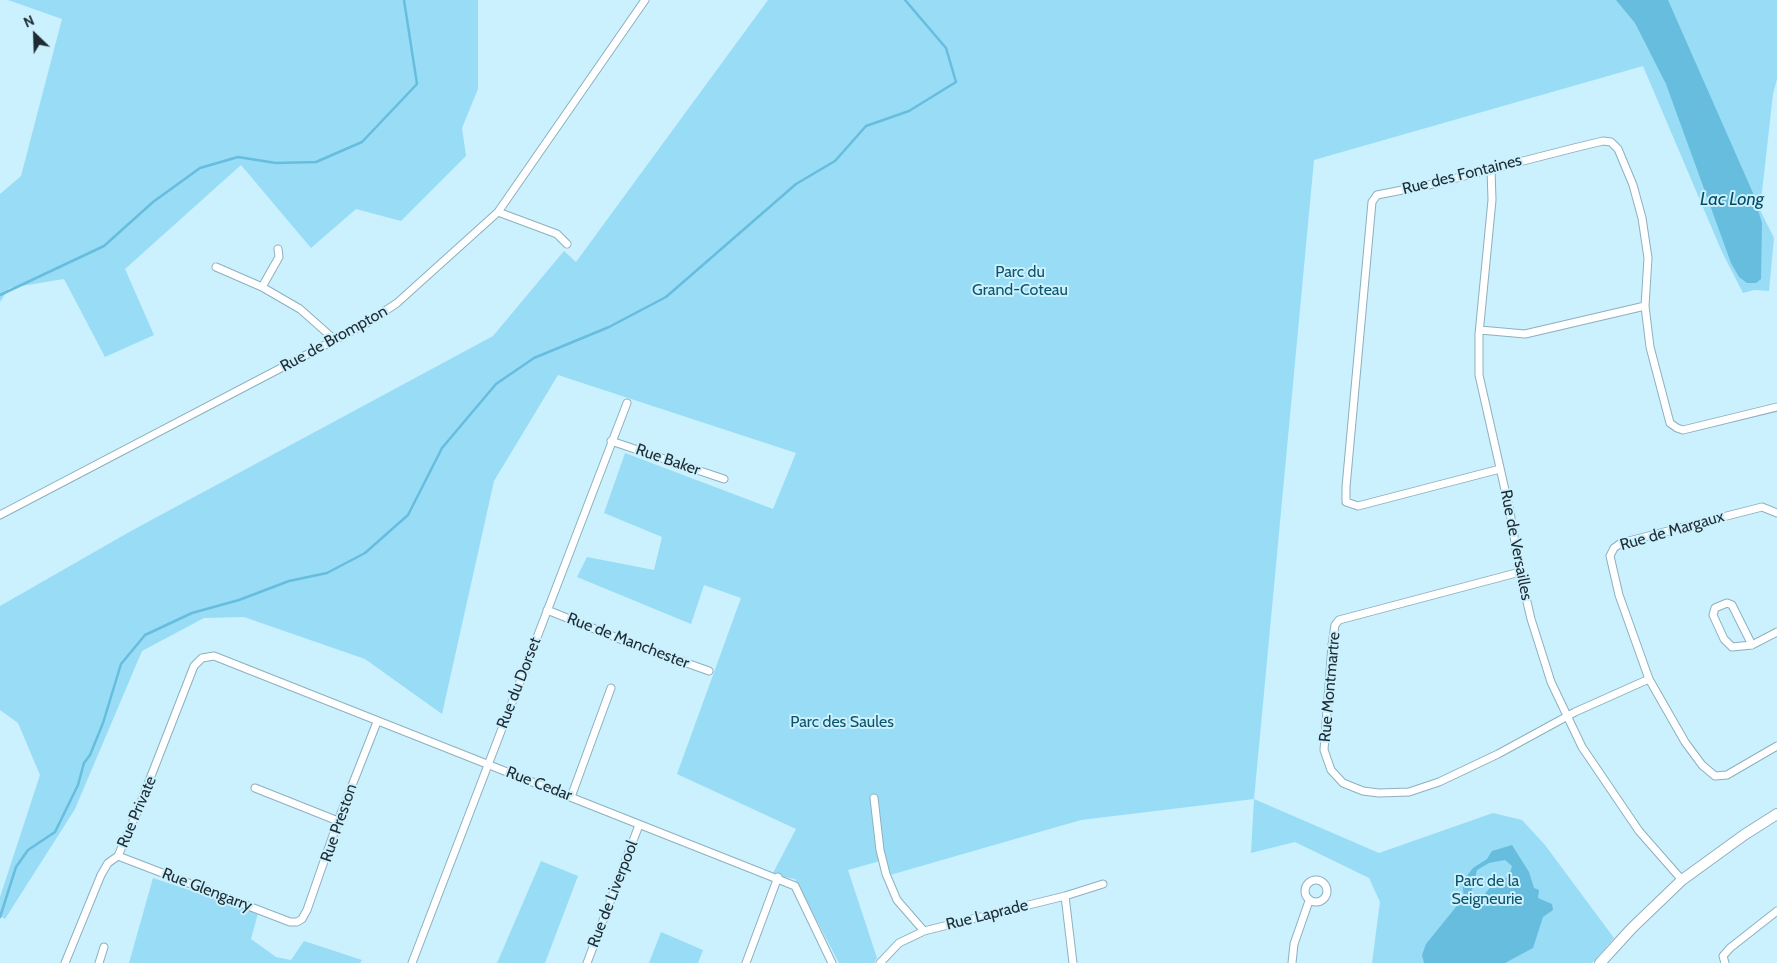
<!DOCTYPE html>
<html>
<head>
<meta charset="utf-8">
<style>
  body { margin:0 }
  #map { position:relative; width:1777px; height:963px; overflow:hidden; background:#cbf0fe; font-family:Cabin,sans-serif }
  canvas { display:block }
  .north { position:absolute; left:10px; top:10px; width:50px; height:50px; -webkit-text-stroke:4px #cbf0fe; paint-order:stroke; rotate:336deg; font-size:14px; font-weight:700; line-height:20px; text-align:center; color:#1e2c32 }
  .north::after { content:''; display:block; margin:auto; width:18px; height:22px; background:#1e2c32; clip-path:polygon(50% 0,100% 100%,50% 72%,0 100%) }
</style>
</head>
<body>
<div id="map">
<canvas width="1777" height="963"></canvas>
<div class="north">N</div>
</div>
<script>
const g = document.querySelector('canvas').getContext('2d');
g.lineJoin = 'round';
function paint(path, color) { g.fillStyle = color; g.fill(path, 'evenodd'); }
const poly = rows => new Path2D(rows.map(r => 'M' + r).join(''));
function stroke(path, color, width, dash) { g.strokeStyle = color; g.lineWidth = width; g.lineCap = dash ? 'butt' : 'round'; g.setLineDash(dash || []); g.stroke(path); }
function drawText(font, color, halo, rows, align = 'center') {
  g.font = font + ' Cabin,sans-serif'; g.lineWidth = 4; g.setLineDash([]); g.textBaseline = 'middle'; g.strokeStyle = halo; g.fillStyle = color; for (const [text, x, y, turn = 0] of rows) {
    g.save(); g.translate(x, y); g.rotate((+turn || 0) * Math.PI / 180); g.textAlign = isNaN(turn) ? turn : align; if (halo) g.strokeText(text, 0, 0); g.fillText(text, 0, 0); g.restore();
  }
}
const green = poly([
  [8,0,478,0,478,89,462,128,466,156,401,221,356,209,311,248,241,165,125,269,154,335,105,357,64,279,9,288,0,302,0,194,21,176,62,19],
  [768,0,1777,0,1777,79,1773,94,1760,210,1774,238,1769,291,1754,290,1743,293,1722,252,1643,66,1314,160,1254,799,1379,853,1493,813,1522,820,1545,845,1614,938,1592,963,1372,963,1380,902,1369,878,1295,842,1251,853,1254,799,1081,820,890,875,880,861,848,870,877,958,874,963,839,963,795,879,772,875,796,829,677,774,741,598,704,585,691,624,577,577,587,557,654,570,662,537,604,513,625,453,773,509,796,453,558,375,494,481,442,714,365,659,244,617,204,618,142,651,75,809,5,919,0,916,0,897,40,775,18,723,0,710,0,606,131,531,493,336,564,251,576,262],
  [541,861,578,876,545,963,497,963],
  [153,878,258,913,251,939,276,957,291,960,304,941,362,960,360,963,129,963],
  [661,932,703,950,698,963,649,963]
]);
const water = poly([
  [1616,0,1668,0,1753,193,1762,223,1761,279,1756,283,1747,283,1739,277,1731,263,1666,84,1635,23],
  [1512,845,1529,872,1534,888,1539,890,1538,898,1552,904,1553,910,1543,917,1533,948,1505,963,1424,963,1422,955,1426,944,1464,897,1462,882,1473,868,1487,859,1492,851],
  [1505,860,1512,866,1509,876,1493,884,1483,896,1473,897,1471,894,1477,870,1489,863]
]);
const stream = poly([
  [0,295,104,246,153,202,200,168,238,157,276,163,316,162,362,142,417,84,404,0],
  [0,917,16,867,28,850,55,832,78,785,84,763,90,755,103,723,121,664,145,635,192,613,239,600,289,581,327,573,365,553,408,515,442,448,496,384,534,358,609,327,666,297,796,184,835,161,866,126,909,111,956,82,946,48,905,0]
]);
const street = poly([
  [1491,169,1492,200,1479,334,1479,375,1510,512,1520,572,1531,619,1551,682,1582,747,1639,831,1682,880],
  [498,212,557,234,567,244],
  [216,267,262,287,300,309,335,340],
  [262,287,279,257,278,249],
  [1480,330,1525,334,1645,306],
  [611,441,724,479],
  [1500,469,1358,506,1346,502,1346,487,1372,202,1377,195,1433,184,1574,148,1603,141,1611,142,1618,149,1633,185,1642,218,1648,258,1645,306,1650,347,1670,423,1677,428,1683,430,1777,407],
  [1777,513,1762,507,1621,543,1614,548,1610,556,1619,595,1649,679,1685,742,1702,765,1715,776,1727,775,1777,746],
  [0,515,367,323,397,303,498,212,645,0],
  [1520,572,1339,620,1335,625,1332,645,1324,750,1331,770,1343,783,1363,791,1379,793,1409,792,1439,782,1498,754,1575,712,1649,679],
  [547,610,630,643,709,671],
  [1752,645,1732,605,1727,603,1715,608,1713,615,1724,639,1732,647,1752,645,1777,632],
  [255,788,338,821],
  [571,797,611,688],
  [874,798,880,850,886,874,897,900,924,931],
  [118,856,290,922,297,922,302,919,307,910,338,821,377,722],
  '1305 891a11 11 0 1 1 22 0a11 11 0 1 1-22 0Z',
  [1065,896,1073,963],
  [65,963,101,875,108,863,118,856,137,812,194,666,202,658,214,656,795,886,832,963],
  [99,963,104,947],
  [412,963,627,403],
  [587,963,639,825],
  [746,963,778,877],
  [880,963,899,943,924,931,1065,896,1103,884],
  [1292,963,1294,944,1309,901],
  [1725,963,1723,956,1730,948,1777,911]
]);
const secondary = poly([
  [1600,963,1632,928,1682,880,1744,835,1777,814]
]);
const streetNames = [
  ["Rue des Fontaines",1462,175,-14],
  ["Rue de Brompton",334,339,-29],
  ["Rue Baker",668,460,19],
  ["Rue de Margaux",1672,531,-16],
  ["Rue de Versailles",1516,545,79],
  ["Rue de Manchester",628,641,21],
  ["Rue du Dorset",519,683,-69],
  ["Rue Montmartre",1330,687,-85],
  ["Rue Cedar",539,784,21],
  ["Rue Private",137,812,-67],
  ["Rue Preston",339,823,-71],
  ["Rue Glengarry",207,890,21],
  ["Rue de Liverpool",613,894,-69],
  ["Rue Laprade",987,915,-14]
];
const parkNames = [
  ["Parc du",1020,272],
  ["Grand-Coteau",1020,290],
  ["Parc des Saules",842,722],
  ["Parc de la",1487,881],
  ["Seigneurie",1487,899]
];
const waterNames = [
  ["Lac Long",1732,200]
];
paint(green, '#99dcf6');
paint(water, '#67bddd');
stroke(stream, '#67bddd', 2.5);
stroke(street, '#8eb0be', 9);
stroke(secondary, '#8eb0be', 12);
stroke(street, '#fff', 7);
stroke(secondary, '#fff', 10);
drawText('16px', '#1e2c32', '#cbf0fe', streetNames);
drawText('16px', '#0c556b', '#cbf0fe', parkNames);
drawText('italic 18px', '#004d63', '#cbf0fe', waterNames);
</script>
</body>
</html>
